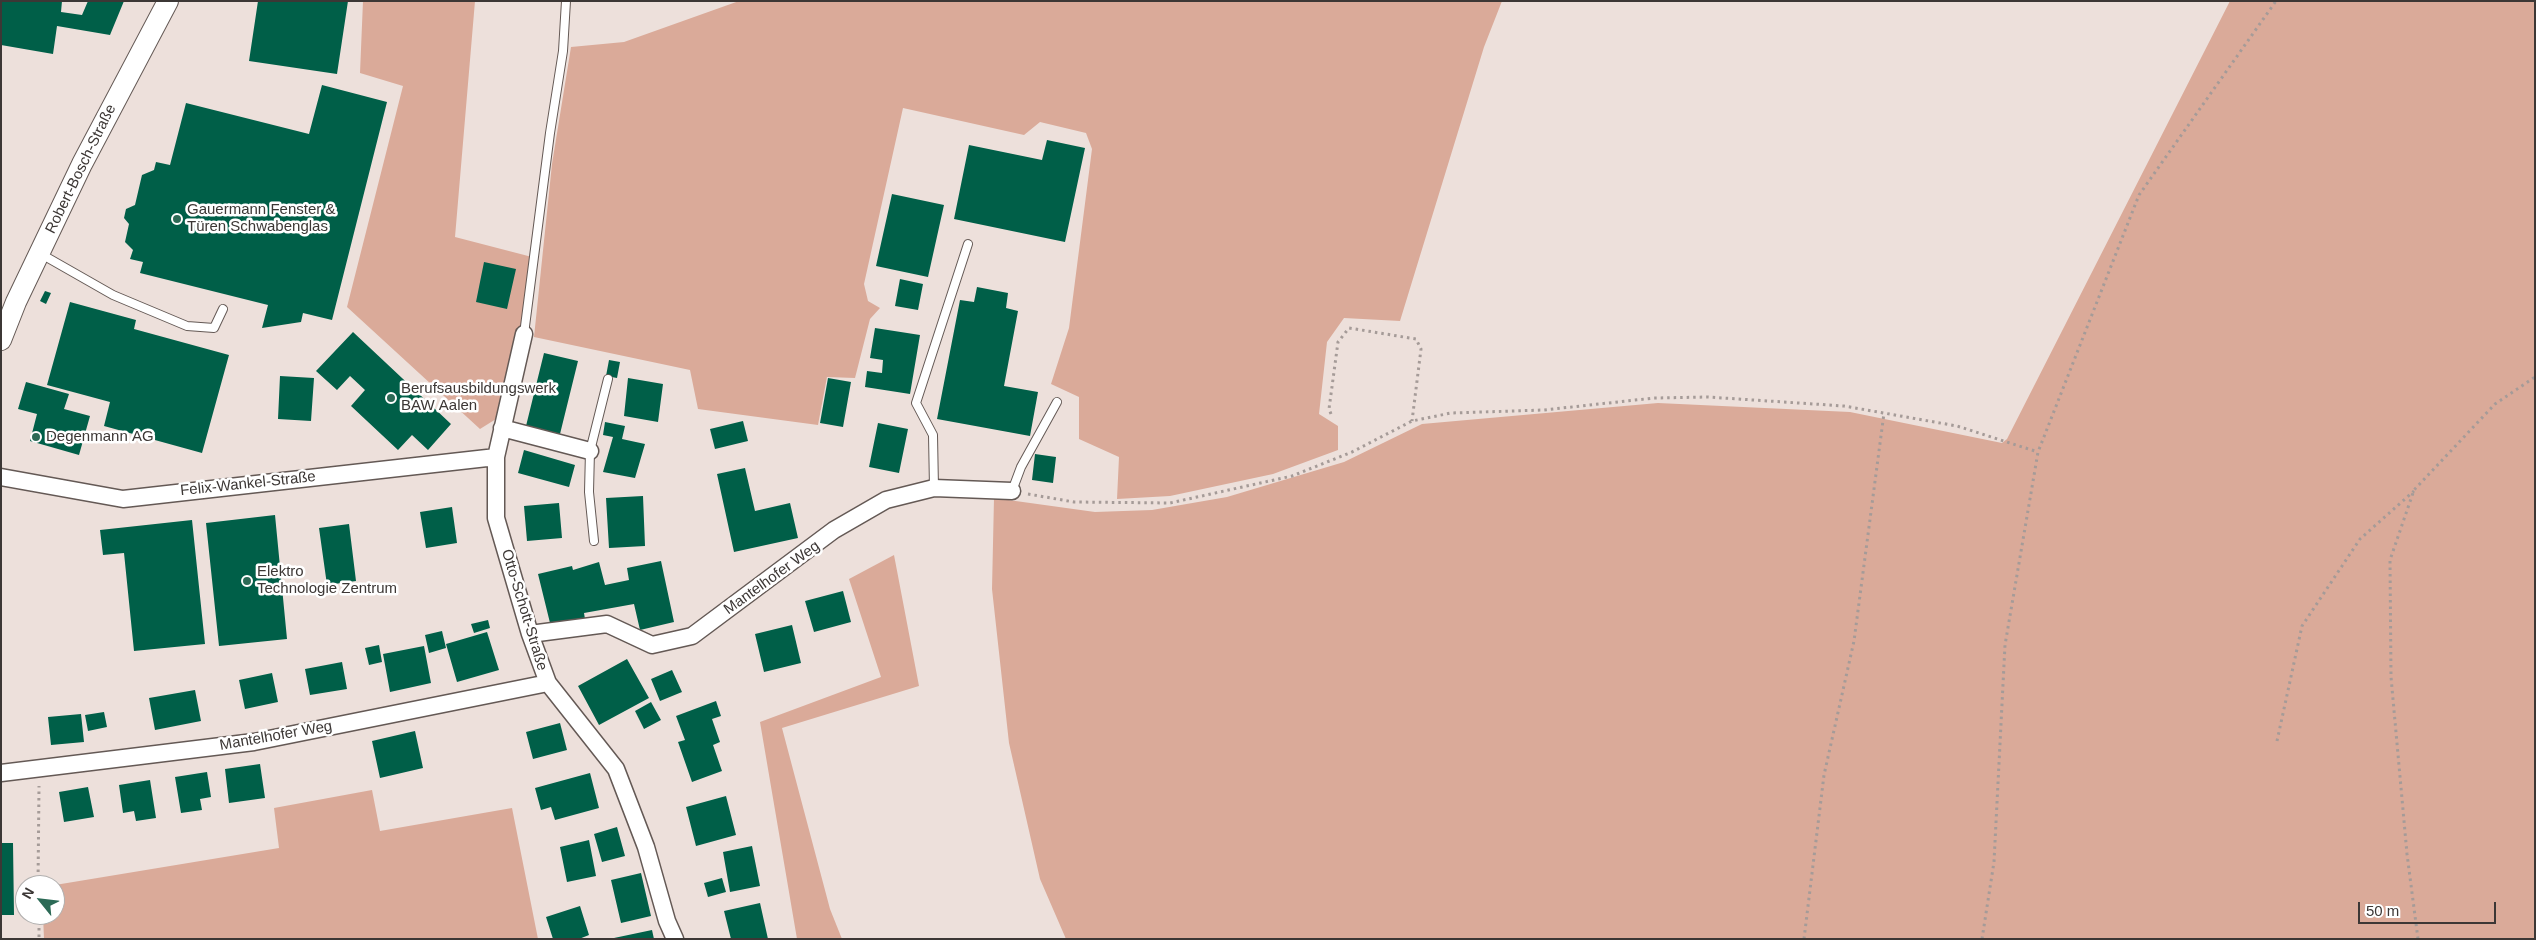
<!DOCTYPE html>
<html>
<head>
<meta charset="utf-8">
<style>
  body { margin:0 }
  #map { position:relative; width:2536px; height:940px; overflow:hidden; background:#ede0db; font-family:Arial,sans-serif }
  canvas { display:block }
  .frame { position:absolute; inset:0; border:2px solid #3c3735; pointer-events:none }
  .north { position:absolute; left:15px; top:875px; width:50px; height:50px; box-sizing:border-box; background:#fff; border:1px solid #b1afae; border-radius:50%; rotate:299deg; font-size:14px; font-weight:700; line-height:20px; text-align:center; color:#3c3735 }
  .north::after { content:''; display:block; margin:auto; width:18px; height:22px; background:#2c6a56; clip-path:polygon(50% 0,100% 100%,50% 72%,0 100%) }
  .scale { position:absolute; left:2358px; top:902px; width:138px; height:22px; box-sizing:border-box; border:2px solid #3c3735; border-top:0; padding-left:6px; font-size:15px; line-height:18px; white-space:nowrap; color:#3c3735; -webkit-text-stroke:4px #fff; paint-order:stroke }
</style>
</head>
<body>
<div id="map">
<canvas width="2536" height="940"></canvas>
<div class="frame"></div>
<div class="north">N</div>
<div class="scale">50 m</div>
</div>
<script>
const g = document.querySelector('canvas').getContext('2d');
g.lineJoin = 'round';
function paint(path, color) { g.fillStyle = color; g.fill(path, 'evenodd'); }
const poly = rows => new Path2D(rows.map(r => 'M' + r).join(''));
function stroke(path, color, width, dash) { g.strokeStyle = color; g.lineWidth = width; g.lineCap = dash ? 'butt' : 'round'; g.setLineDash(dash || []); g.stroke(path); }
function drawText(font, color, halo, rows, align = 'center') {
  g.font = font + ' Arial,sans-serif'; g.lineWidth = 5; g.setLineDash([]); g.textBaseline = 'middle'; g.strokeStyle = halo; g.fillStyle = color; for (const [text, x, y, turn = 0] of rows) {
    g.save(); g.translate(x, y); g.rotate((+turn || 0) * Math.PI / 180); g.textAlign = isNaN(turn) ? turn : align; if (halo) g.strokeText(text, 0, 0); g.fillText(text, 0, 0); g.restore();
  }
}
const green = poly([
  [363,1,475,1,455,237,532,257,521,324,496,419,480,429,347,307,403,86,360,73],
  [739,1,1502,1,1484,47,1400,321,1344,318,1327,342,1319,414,1338,426,1338,450,1273,474,1170,496,1117,499,1119,457,1079,439,1079,397,1051,384,1069,328,1092,149,1086,133,1040,122,1024,135,903,108,864,284,868,301,880,308,870,319,855,378,827,377,818,425,698,409,690,370,534,337,552,164,571,47,624,42],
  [2230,1,2535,1,2535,939,1066,939,1040,879,1009,743,992,589,994,498,1095,512,1152,510,1227,497,1344,462,1422,424,1658,403,1850,412,2002,443,2007,439],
  [894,555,919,686,782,728,830,909,842,939,797,939,760,722,881,677,849,579],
  [372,790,380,831,512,808,538,939,44,939,43,915,55,915,55,885,279,848,274,808]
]);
const building = poly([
  [1,1,62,1,61,12,82,15,88,1,124,1,110,35,57,26,53,54,1,45],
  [258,1,348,1,337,74,249,61],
  [322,85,387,102,332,320,303,313,301,322,262,328,268,305,140,273,143,262,130,259,133,250,125,242,129,224,124,218,126,209,135,205,142,175,154,170,156,162,170,165,186,103,309,134],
  [1047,140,1085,148,1065,242,954,219,969,145,1042,160],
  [892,194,944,205,928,277,876,266],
  [484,262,516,269,507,309,476,302],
  [900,279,923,284,918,310,895,306],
  [977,287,1008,293,1006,308,1018,311,1004,386,1038,392,1030,436,937,419,960,300,974,302],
  [45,291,51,293,46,304,40,301],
  [70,302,136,320,134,329,229,355,202,453,104,426,110,402,47,385],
  [875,328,920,335,910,394,865,387,867,371,882,373,883,360,870,358],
  [353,332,451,424,428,450,412,435,398,450,351,406,365,390,350,376,337,390,316,371],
  [544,353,578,361,560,434,526,426],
  [609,360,620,362,617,378,606,376],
  [280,376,314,378,311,421,278,419],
  [628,378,663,384,658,422,624,416],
  [828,378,851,382,843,427,820,423],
  [26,382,69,394,64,409,90,416,79,455,30,441,37,414,18,409],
  [743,421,748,441,715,449,710,429],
  [605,422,625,426,622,439,645,444,635,478,603,472,613,437,603,435],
  [878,423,908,429,899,473,869,467],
  [524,450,575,465,569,487,518,473],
  [1035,454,1056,457,1053,483,1032,480],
  [745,468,755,511,790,503,798,538,734,552,717,474],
  [643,496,645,546,609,548,606,498],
  [559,503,562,538,527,541,524,506],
  [452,507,457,543,426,548,420,512],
  [275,515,287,639,219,646,206,523],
  [192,520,205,644,134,651,124,553,103,555,100,530],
  [349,524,356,581,327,585,319,528],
  [661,561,674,622,640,630,634,604,584,613,585,619,551,627,538,574,572,566,573,570,599,562,605,585,629,580,627,568],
  [843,591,851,622,814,632,805,601],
  [488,620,490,628,474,633,471,624],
  [792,625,801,663,764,672,755,634],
  [442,631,446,648,429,653,425,635],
  [487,632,499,670,457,682,446,644],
  [379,645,382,662,369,665,365,648],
  [424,646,431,683,390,692,383,654],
  [627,659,649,698,599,725,578,686],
  [342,662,347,689,310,695,305,669],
  [672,670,682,692,660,701,651,679],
  [272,673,278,702,245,709,239,680],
  [195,690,201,721,155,730,149,698],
  [716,701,721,716,712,719,720,742,713,745,722,771,692,782,678,742,685,740,676,716],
  [651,702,661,720,644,729,635,711],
  [104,712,107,727,88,731,85,715],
  [81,714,84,742,51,745,48,717],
  [560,723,567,750,533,759,526,732],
  [415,731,423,768,380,778,372,741],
  [260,764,265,798,229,803,225,769],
  [207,772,211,797,200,799,202,810,181,813,175,777],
  [590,773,599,808,555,820,551,807,541,810,535,788],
  [150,780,156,818,136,821,134,811,123,813,119,785],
  [88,787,94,817,64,822,59,792],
  [726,796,736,835,696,846,686,807],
  [617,827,625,856,602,862,594,834],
  [589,840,596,876,567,882,560,847],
  [1,843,13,843,14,915,1,915],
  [752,846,760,886,730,892,723,852],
  [641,873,651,916,621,923,611,880],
  [722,878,726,892,708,897,704,883],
  [760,903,768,939,731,939,724,911],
  [580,906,589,935,579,939,553,939,546,917],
  [652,930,654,939,614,939,614,938]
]);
const path = poly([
  [1331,414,1329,409,1338,342,1349,328,1416,339,1421,349,1412,421],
  [1028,494,1074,502,1170,503,1292,476,1352,452,1412,421,1451,413,1544,410,1654,398,1708,397,1844,406,1957,426,2038,452],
  [2277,741,2302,626,2360,539,2414,491],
  [38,885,39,786],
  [39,915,39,939],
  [1804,939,1824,775,1854,641,1884,413],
  [1982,939,1994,862,2005,645,2038,452,2139,195,2276,1],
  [2418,939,2407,854,2391,677,2390,560,2414,490,2495,404,2535,377]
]);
const service = poly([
  [41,254,113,295,187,326,214,328,223,309],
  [524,334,550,133,563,51,566,1],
  [934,488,933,435,916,403,968,244],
  [1012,491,1021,467,1057,402],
  [594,541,589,492,590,451,608,379]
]);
const minor = poly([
  [524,334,496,457,496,518,530,634,548,683,616,769,646,847,667,921,675,939],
  [502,428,590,451],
  [1,477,123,499,496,457],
  [530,634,607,624,652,645,692,636,834,530,886,500,934,488,1012,491],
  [1,773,254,742,548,683]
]);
const tertiary = poly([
  [1,340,16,302,82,164,168,1]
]);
const markers = [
  [177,219,5,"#2c6a56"],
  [391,398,5,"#2c6a56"],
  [36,437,5,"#2c6a56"],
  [247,581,5,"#2c6a56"]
];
const streetNames = [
  ["Robert-Bosch-Straße",81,169,-64],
  ["Felix-Wankel-Straße",248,484,-6],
  ["Mantelhofer Weg",772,578,-36],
  ["Otto-Schott-Straße",524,610,73],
  ["Mantelhofer Weg",276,736,-10]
];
const poiNames = [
  ["Gauermann Fenster &",187,210],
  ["Türen Schwabenglas",187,227],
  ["Berufsausbildungswerk",401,389],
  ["BAW Aalen",401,406],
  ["Degenmann AG",46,437],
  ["Elektro",257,572],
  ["Technologie Zentrum",257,589]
];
paint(green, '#daaa99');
paint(building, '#005f48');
stroke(service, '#645955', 10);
stroke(minor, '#645955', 19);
stroke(tertiary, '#645955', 22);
stroke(path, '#a59b98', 3, [2.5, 4]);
stroke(service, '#fff', 8);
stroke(minor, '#fff', 16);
stroke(tertiary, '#fff', 20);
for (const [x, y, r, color] of markers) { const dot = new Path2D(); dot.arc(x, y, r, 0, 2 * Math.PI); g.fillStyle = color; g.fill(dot); stroke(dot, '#fff', 2); }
drawText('15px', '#3c3735', '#fff', streetNames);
drawText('15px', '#3c3735', '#fff', poiNames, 'left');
</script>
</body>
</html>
